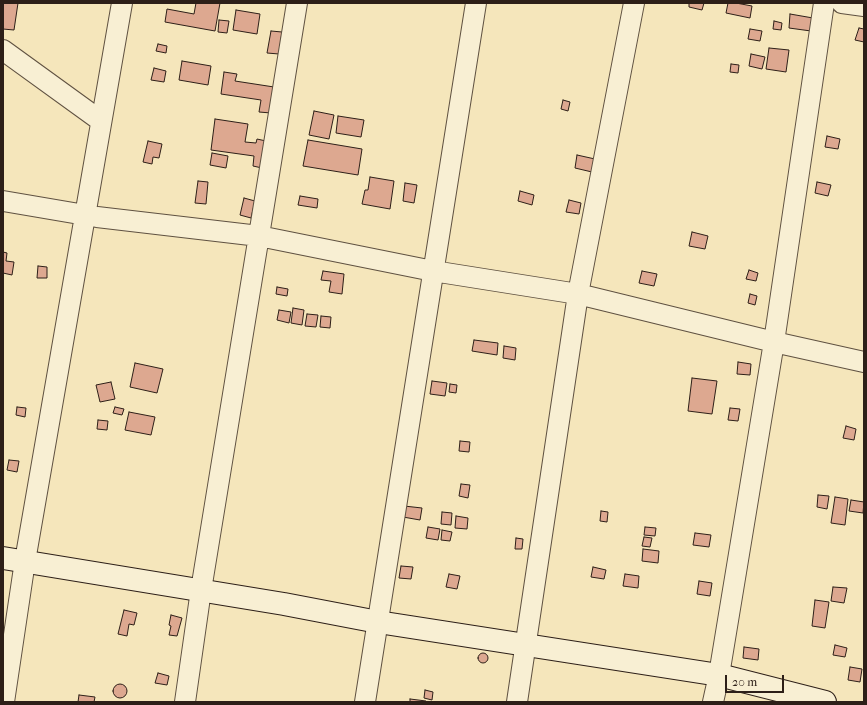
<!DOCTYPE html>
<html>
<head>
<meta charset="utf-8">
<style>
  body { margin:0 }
  #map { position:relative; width:867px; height:705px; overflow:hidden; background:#f5e6bb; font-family:"IM FELL French Canon",serif }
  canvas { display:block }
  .frame { position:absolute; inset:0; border:4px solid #2d1f18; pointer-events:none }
  .scale { position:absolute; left:725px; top:675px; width:59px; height:18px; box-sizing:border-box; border:2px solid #2d1f18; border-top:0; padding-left:5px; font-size:12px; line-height:14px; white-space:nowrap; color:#2d1f18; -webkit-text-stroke:3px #f8efd3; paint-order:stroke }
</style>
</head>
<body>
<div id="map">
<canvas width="867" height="705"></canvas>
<div class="frame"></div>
<div class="scale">20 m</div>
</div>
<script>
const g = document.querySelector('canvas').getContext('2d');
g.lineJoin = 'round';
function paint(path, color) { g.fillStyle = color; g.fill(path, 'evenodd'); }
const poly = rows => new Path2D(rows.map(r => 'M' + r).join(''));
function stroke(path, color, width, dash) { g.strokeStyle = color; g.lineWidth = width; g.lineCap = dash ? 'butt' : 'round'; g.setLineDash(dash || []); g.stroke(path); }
const building = poly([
  [3,3,18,3,14,30,3,29,3,3],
  [196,3,220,3,215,31,165,22,167,9,194,14,196,3],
  [689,3,704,3,702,10,689,7,689,3],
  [728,3,736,3,752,6,750,18,726,13,728,3],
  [236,10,260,14,257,34,233,30,236,10],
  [790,14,813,18,811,31,789,28,790,14],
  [219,20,229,21,227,33,218,32,219,20],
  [774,21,782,23,781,30,773,29,774,21],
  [859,28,864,29,864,42,855,40,859,28],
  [750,29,762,31,760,41,748,39,750,29],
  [271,31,282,32,279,54,267,53,271,31],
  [158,44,167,46,166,53,156,51,158,44],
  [769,48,789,50,786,72,766,69,769,48],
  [751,54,765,57,762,69,749,66,751,54],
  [182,61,211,66,208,85,179,80,182,61],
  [731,64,739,65,738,73,730,72,731,64],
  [154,68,166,71,164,82,151,80,154,68],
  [224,72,237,74,235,81,274,87,271,113,259,112,261,100,221,94,224,72],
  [563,100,570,102,568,111,561,109,563,100],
  [314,111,334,115,329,139,309,135,314,111],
  [338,116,364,120,361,137,336,133,338,116],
  [215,119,248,124,245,142,256,143,257,139,266,141,262,168,253,166,254,156,211,150,215,119],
  [827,136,840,139,838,149,825,147,827,136],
  [308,140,362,149,358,175,303,166,308,140],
  [148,141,162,144,159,158,153,157,152,164,143,162,148,141],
  [212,153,228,156,226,168,210,165,212,153],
  [577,155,595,159,592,172,575,168,577,155],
  [370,177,394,181,390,209,362,204,365,190,368,190,370,177],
  [198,181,208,182,206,204,195,203,198,181],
  [817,182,831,185,828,196,815,193,817,182],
  [405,183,417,185,414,203,403,201,405,183],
  [520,191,534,195,532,205,518,201,520,191],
  [300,196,318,199,317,208,298,205,300,196],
  [244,198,255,201,251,218,240,215,244,198],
  [569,200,581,203,579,214,566,212,569,200],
  [692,232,708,236,705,249,689,246,692,232],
  [3,252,7,253,6,261,14,262,12,275,3,273,3,252],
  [38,266,47,267,47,278,37,278,38,266],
  [749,270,758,273,756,281,746,279,749,270],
  [323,271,344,274,342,294,329,292,331,281,321,280,323,271],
  [642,271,657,274,654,286,639,283,642,271],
  [277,287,288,289,287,296,276,294,277,287],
  [750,294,757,296,755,305,748,303,750,294],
  [293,308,304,310,302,325,291,323,293,308],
  [279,310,291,312,289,323,277,320,279,310],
  [307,314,318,315,316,327,305,326,307,314],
  [321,316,331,317,330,328,320,327,321,316],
  [474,340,498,343,497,355,472,351,474,340],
  [504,346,516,348,515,360,503,358,504,346],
  [738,362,751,364,750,375,737,374,738,362],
  [135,363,163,369,157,393,130,387,135,363],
  [692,378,717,381,712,414,688,411,692,378],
  [432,381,447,383,445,396,430,394,432,381],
  [111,382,115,399,100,402,96,385,111,382],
  [450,384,457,385,456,393,449,392,450,384],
  [17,407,26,408,25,417,16,415,17,407],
  [115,407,124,409,122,415,113,413,115,407],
  [730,408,740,409,738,421,728,420,730,408],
  [129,412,155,417,151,435,125,430,129,412],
  [98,420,108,421,107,430,97,429,98,420],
  [846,426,856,429,854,440,843,438,846,426],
  [460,441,470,442,469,452,459,451,460,441],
  [9,460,19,461,17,472,7,470,9,460],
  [461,484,470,485,468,498,459,496,461,484],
  [818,495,829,496,827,509,817,507,818,495],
  [835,497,848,499,845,525,831,523,835,497],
  [851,500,864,502,863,513,849,511,851,500],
  [404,506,422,508,420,520,403,517,404,506],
  [601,511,608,512,607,522,600,521,601,511],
  [442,512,452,513,451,525,441,524,442,512],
  [456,516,468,518,467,529,455,528,456,516],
  [428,527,440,529,438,540,426,538,428,527],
  [645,527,656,528,655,536,644,535,645,527],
  [442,530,452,532,450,541,441,540,442,530],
  [695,533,711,535,709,547,693,545,695,533],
  [644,537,652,538,650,547,642,546,644,537],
  [516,538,523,539,522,549,515,549,516,538],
  [643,549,659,551,658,563,642,561,643,549],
  [401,566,413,567,411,579,399,578,401,566],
  [593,567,606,570,604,579,591,577,593,567],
  [449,574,460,576,457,589,446,587,449,574],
  [625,574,639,576,638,588,623,586,625,574],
  [699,581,712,583,710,596,697,594,699,581],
  [833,587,847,588,844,603,831,601,833,587],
  [815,600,829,602,825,628,812,626,815,600],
  [124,610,137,613,134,625,129,624,127,636,118,634,124,610],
  [171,615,182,618,177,636,169,635,171,626,169,625,171,615],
  [835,645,847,648,845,657,833,655,835,645],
  [744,647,759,649,758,660,743,658,744,647],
  '478 658a5 5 0 1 1 10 0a5 5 0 1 1-10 0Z',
  [850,667,862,669,860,682,848,680,850,667],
  [158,673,169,676,167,685,155,683,158,673],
  '113 691a7 7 0 1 1 14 0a7 7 0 1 1-14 0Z',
  [425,690,433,692,432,700,424,698,425,690],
  [79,695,95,697,94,702,78,702,79,695],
  [410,699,426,701,426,702,410,702,410,699]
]);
const minor = poly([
  [842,3,864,6],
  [3,50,101,121],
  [3,201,97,217,259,236,433,271,578,294,774,342,864,362],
  [4,702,25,561,122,3],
  [185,702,201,590,297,3],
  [365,702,476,3],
  [517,702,578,294,634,3],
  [713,702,719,675,774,342,824,3]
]);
const secondary = poly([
  [3,558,284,604,378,622,719,675,825,702]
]);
paint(building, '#dda890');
stroke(building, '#2d1f18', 1);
stroke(minor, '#5f5141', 22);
stroke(secondary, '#2d1f18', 24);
stroke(minor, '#f8efd3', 20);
stroke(secondary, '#f8efd3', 22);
</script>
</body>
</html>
